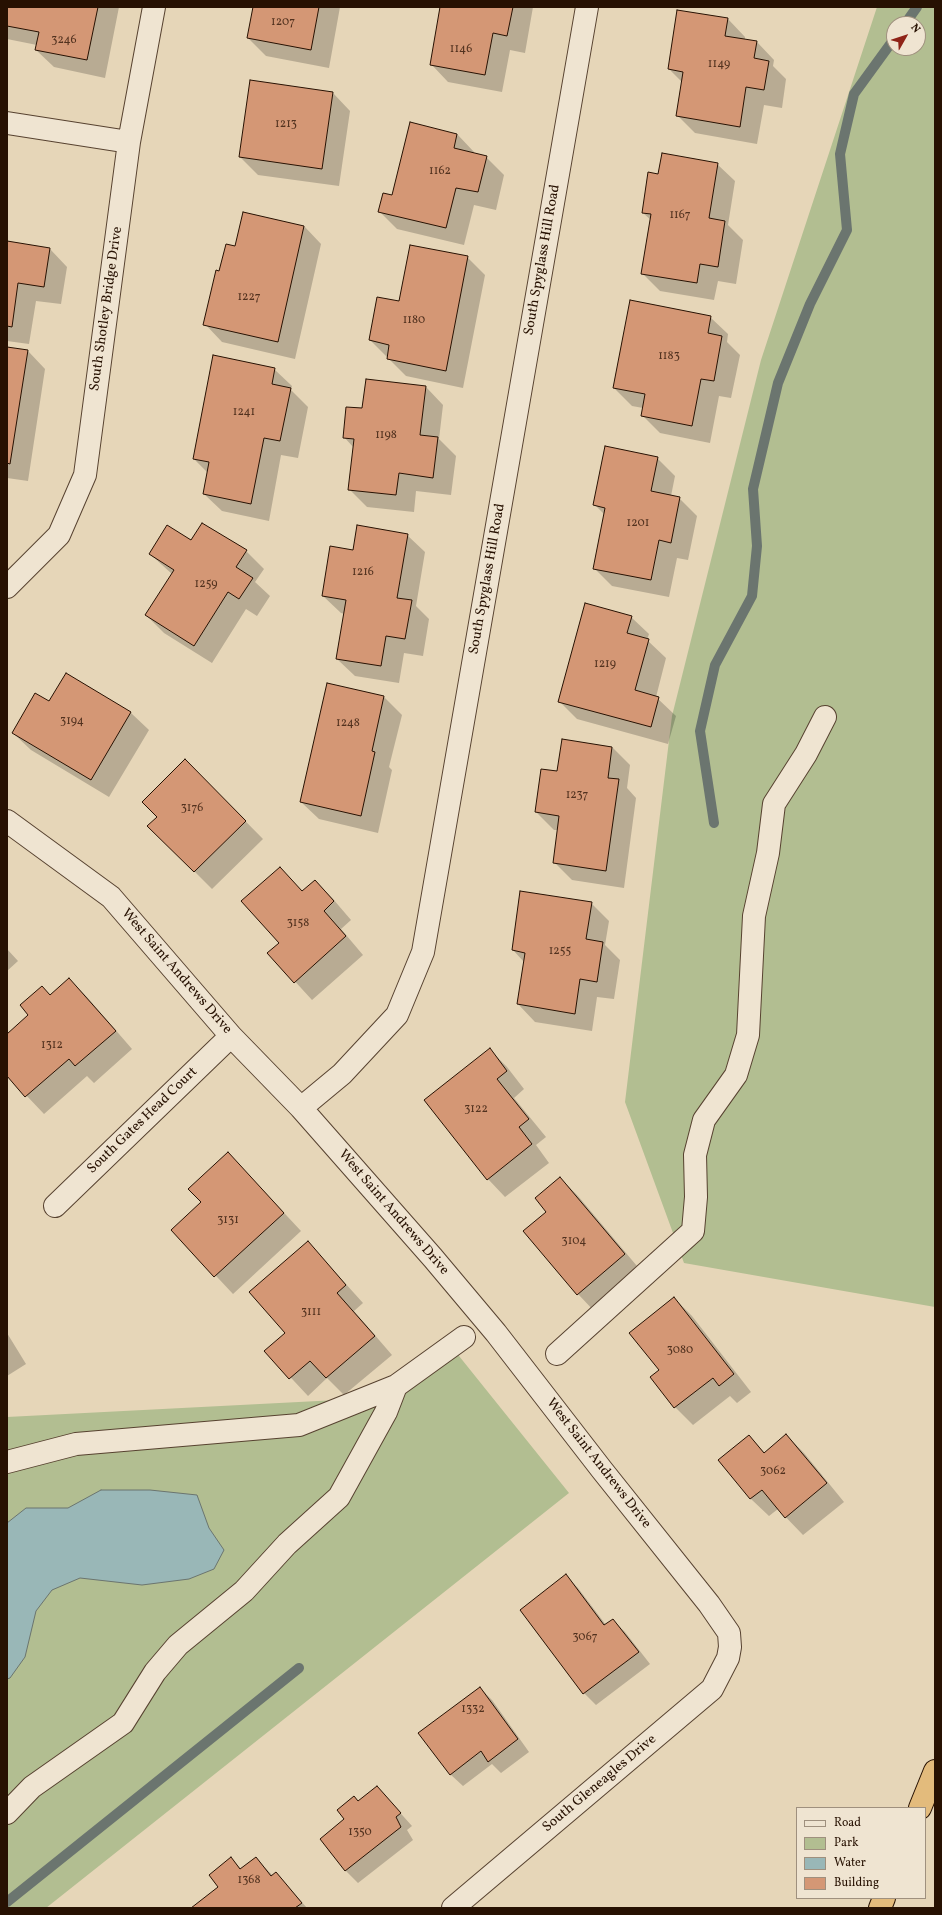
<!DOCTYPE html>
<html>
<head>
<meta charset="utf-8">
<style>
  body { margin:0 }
  #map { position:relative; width:942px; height:1915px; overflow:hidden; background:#e6d6b8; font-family:Vollkorn,serif }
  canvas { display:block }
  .frame { position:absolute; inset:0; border:8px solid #271102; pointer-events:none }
  .legend { position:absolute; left:796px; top:1807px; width:130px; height:92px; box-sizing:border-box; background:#efe4d1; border:1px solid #9f907e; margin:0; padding:5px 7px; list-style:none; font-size:12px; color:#271102 }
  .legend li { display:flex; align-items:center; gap:8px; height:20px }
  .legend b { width:20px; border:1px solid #9f907e }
  .north { position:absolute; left:886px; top:16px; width:40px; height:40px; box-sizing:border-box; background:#efe4d1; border:1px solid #9f907e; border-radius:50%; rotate:51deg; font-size:11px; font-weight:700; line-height:16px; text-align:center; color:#271102 }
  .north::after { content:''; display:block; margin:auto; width:14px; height:18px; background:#8f2418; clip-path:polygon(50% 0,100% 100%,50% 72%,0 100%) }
</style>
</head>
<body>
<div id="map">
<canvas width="942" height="1915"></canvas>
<div class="frame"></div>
<ul class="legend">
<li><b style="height:5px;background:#efe4d1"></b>Road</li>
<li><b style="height:11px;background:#b2be91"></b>Park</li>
<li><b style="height:11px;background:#99b7b7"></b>Water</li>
<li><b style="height:11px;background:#d49775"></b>Building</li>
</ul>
<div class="north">N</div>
</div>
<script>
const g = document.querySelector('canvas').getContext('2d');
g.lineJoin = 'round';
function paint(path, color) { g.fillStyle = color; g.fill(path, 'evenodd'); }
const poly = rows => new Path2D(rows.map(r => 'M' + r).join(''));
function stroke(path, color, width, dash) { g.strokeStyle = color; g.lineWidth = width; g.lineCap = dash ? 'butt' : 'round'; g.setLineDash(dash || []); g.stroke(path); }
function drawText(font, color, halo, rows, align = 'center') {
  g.font = font + ' Vollkorn,serif'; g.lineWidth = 3; g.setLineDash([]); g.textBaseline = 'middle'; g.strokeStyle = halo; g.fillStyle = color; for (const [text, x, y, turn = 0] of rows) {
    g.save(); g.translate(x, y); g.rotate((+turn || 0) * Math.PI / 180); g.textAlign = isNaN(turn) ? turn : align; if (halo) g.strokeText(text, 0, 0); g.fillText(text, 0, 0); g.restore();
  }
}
const green = poly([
  [877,7,935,7,935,1307,684,1263,625,1102,672,716,761,360],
  [894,24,918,24,918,48,894,48],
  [451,1346,569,1493,46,1908,7,1908,7,1417,357,1399]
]);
const water = poly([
  [101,1490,150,1490,197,1495,209,1528,224,1550,214,1569,189,1579,142,1585,80,1578,52,1590,36,1611,25,1657,10,1678,7,1679,7,1523,26,1508,68,1508,101,1490]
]);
const shadow = poly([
  [7,7,119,7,105,78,54,67,36,50,37,45,7,39],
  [254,7,340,7,329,68,266,56,248,38],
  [441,7,533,7,525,53,510,50,502,92,448,82,431,64],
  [728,19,745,37,745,40,757,42,774,60,773,66,786,79,782,108,764,105,757,144,695,133,677,115,682,82,669,69],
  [333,93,350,111,339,186,258,175,240,157],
  [457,134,474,152,474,154,486,157,504,175,496,210,474,205,464,245,397,229,379,211],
  [717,164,735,181,728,225,743,240,736,284,718,281,714,300,660,291,642,273,651,220,643,213,659,175],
  [304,226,321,244,295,359,222,342,205,324,220,272,236,247],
  [7,242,50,249,67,267,61,304,36,301,29,344,7,341],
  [467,257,485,275,463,388,406,376,370,340,400,302],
  [710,317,728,334,727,342,740,355,731,398,719,396,710,443,660,433,642,415,643,408,632,406,614,388],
  [7,348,28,351,45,369,28,481,7,478],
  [274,369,292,386,291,390,308,407,298,458,281,455,269,521,222,511,204,494,208,473,194,459],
  [426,387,443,405,439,439,456,456,451,495,416,491,414,512,367,507,349,489,354,448,344,437,363,409],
  [657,458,675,476,671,496,679,498,697,516,688,560,677,558,669,597,612,586,594,568,605,515,595,505],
  [407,535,425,552,416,606,429,619,423,656,404,653,399,683,355,676,337,659,345,614,341,613,323,596,354,551],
  [192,542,246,551,264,569,255,582,270,596,257,616,246,609,212,663,164,633,146,615,172,574,150,554],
  [631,617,649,634,647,640,666,658,656,697,676,716,668,744,577,719,559,701],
  [66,674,131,713,149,730,109,797,31,750,13,733,49,702],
  [328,684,384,697,402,715,389,767,392,770,378,833,319,819,301,802],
  [563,740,612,747,630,765,627,788,636,798,624,888,572,880,554,862,558,830,554,830,536,812,558,772],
  [185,760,263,839,212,889,149,826,158,817],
  [280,868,303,892,315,881,333,899,351,920,341,929,363,955,312,1000,269,953,280,943],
  [591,903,609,921,605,945,620,960,614,999,597,997,592,1031,535,1022,518,1004,524,962,513,950],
  [7,949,18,961,7,971],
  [69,979,87,997,132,1049,94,1083,87,1076,44,1114,7,1075,7,1035],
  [490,1050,507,1067,524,1089,514,1098,546,1137,536,1145,549,1163,505,1197,488,1179,425,1100],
  [245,1171,301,1231,233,1294,173,1230],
  [560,1178,578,1196,642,1272,595,1312,578,1294,548,1212],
  [308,1242,363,1303,354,1311,392,1355,344,1395,327,1378,308,1396,266,1351,286,1333],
  [674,1298,692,1316,751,1392,737,1403,730,1396,693,1425,675,1407,651,1377,660,1370],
  [7,1333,26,1364,7,1376],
  [786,1435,804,1453,844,1502,803,1535,778,1509,769,1516,751,1499,720,1460,749,1436,765,1453],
  [566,1576,578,1588,606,1625,613,1620,625,1632,650,1664,596,1705,584,1693],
  [480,1688,492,1700,529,1752,501,1773,492,1764,463,1786,450,1774],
  [377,1787,412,1826,407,1830,413,1840,358,1883,346,1871,321,1839,345,1819,354,1797,359,1802],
  [231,1858,241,1869,256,1858,273,1876,276,1873,307,1908,193,1908,219,1887]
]);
const stream = poly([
  [905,24,917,7],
  [714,823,700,731,715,665,752,596,757,546,753,489,778,383,810,304,847,230,840,154,854,94,894,39],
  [7,1902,299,1668]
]);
const building = poly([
  [7,7,98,7,87,60,35,50,39,32,7,26,7,7],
  [253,7,319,7,311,50,247,38,253,7],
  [440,7,513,7,507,36,493,33,485,75,430,65,440,7],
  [677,10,728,18,725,36,757,41,754,58,769,61,764,90,746,87,740,127,676,116,683,72,668,69,677,10],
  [250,80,333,92,322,169,239,157,250,80],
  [410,122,457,134,454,148,487,156,478,192,456,188,446,228,378,212,383,193,392,195,410,122],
  [662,153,718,163,709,218,725,221,718,267,700,264,697,283,641,274,651,214,642,213,648,172,658,174,662,153],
  [243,212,304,226,278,342,203,325,216,270,219,271,226,244,235,246,243,212],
  [7,241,50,248,44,287,18,283,12,327,7,326,7,241],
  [410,245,468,256,446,371,387,359,389,345,369,340,377,297,399,301,410,245],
  [630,300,711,316,708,333,722,336,714,381,701,379,692,426,641,416,645,394,613,388,630,300],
  [7,347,28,350,10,464,7,463,7,347],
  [213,355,275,368,272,384,291,388,280,441,264,438,251,504,203,494,209,462,193,459,213,355],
  [366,379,426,386,420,435,438,437,433,478,399,473,396,495,348,490,354,439,343,438,346,407,362,408,366,379],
  [605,446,658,457,651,491,680,497,671,543,659,540,651,580,593,569,605,508,593,505,605,446],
  [202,523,247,550,236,567,253,578,239,599,228,592,194,646,145,615,174,570,149,554,167,525,191,540,202,523],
  [357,525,408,534,397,598,412,600,405,639,386,636,381,666,336,659,346,600,322,596,330,546,353,550,357,525],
  [585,603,632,616,627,633,649,639,635,690,659,697,651,727,558,702,585,603],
  [66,673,131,712,91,780,12,733,35,693,49,701,66,673],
  [327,683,384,696,372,751,375,752,361,816,300,802,327,683],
  [562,739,612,747,608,778,619,779,606,871,553,863,559,816,535,812,541,769,557,771,562,739],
  [185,759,246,821,194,872,147,826,157,817,142,802,185,759],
  [280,867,302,891,315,880,334,901,324,911,346,936,294,983,267,953,279,943,241,901,280,867],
  [520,891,592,902,586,939,603,942,597,982,580,979,575,1014,517,1004,525,953,512,950,520,891],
  [69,978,116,1031,75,1066,69,1059,25,1097,7,1076,7,1034,28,1015,20,1005,42,986,50,995,69,978],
  [490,1048,507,1071,497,1079,529,1119,519,1127,532,1144,487,1180,424,1100,490,1048],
  [228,1152,284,1213,214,1277,171,1230,201,1202,188,1189,228,1152],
  [560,1177,625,1254,577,1295,523,1231,546,1212,535,1198,560,1177],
  [308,1241,346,1285,337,1293,375,1336,326,1378,310,1361,289,1379,264,1351,285,1333,249,1292,308,1241],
  [674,1297,734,1374,719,1386,713,1378,674,1408,650,1377,659,1370,629,1333,674,1297],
  [786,1434,827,1483,785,1518,762,1490,750,1499,718,1460,749,1435,764,1453,786,1434],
  [566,1574,604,1625,613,1619,639,1652,583,1694,520,1610,566,1574],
  [480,1687,518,1739,488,1762,481,1751,450,1775,418,1733,480,1687],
  [377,1786,401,1813,396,1817,401,1827,345,1871,320,1839,344,1819,337,1810,354,1796,358,1801,377,1786],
  [231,1857,240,1869,256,1857,271,1876,276,1872,302,1903,295,1908,191,1908,218,1887,209,1875,231,1857]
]);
const minor = poly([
  [7,123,129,142],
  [7,587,59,535,85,475,129,142,154,7],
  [7,821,111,897,231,1036,301,1108,433,1258,496,1333,602,1470,709,1604,729,1633,730,1647,728,1658,712,1689,453,1908],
  [301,1108,342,1074,397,1015,423,952,587,7],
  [55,1206,231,1036],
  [557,1354,693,1231,696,1197,695,1155,704,1120,736,1075,748,1035,754,916,768,853,774,804,806,754,825,717],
  [7,1462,76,1444,299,1425,396,1386,464,1337],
  [7,1813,32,1787,123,1723,155,1672,178,1645,244,1591,287,1544,339,1497,386,1412,396,1386]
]);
const highway = poly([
  [920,1808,935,1771],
  [880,1908,884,1898]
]);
const numberNames = [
  ["1207",283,23],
  ["3246",64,41],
  ["1146",461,50],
  ["1149",719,65],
  ["1213",286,125],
  ["1162",440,172],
  ["1167",680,216],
  ["1227",249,298],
  ["1180",414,321],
  ["1183",669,357],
  ["1241",244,413],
  ["1198",386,436],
  ["1201",638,524],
  ["1216",363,573],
  ["1259",206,585],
  ["1219",605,665],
  ["3194",72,722],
  ["1248",348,724],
  ["1237",577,796],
  ["3176",192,809],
  ["3158",298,924],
  ["1255",560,952],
  ["1312",52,1046],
  ["3122",476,1110],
  ["3131",228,1221],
  ["3104",574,1242],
  ["3111",311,1313],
  ["3080",680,1351],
  ["3062",773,1472],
  ["3067",585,1638],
  ["1332",473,1710],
  ["1350",360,1833],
  ["1368",249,1881]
];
const streetNames = [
  ["South Spyglass Hill Road",543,260,-80],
  ["South Shotley Bridge Drive",107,309,-82],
  ["South Spyglass Hill Road",488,579,-80],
  ["West Saint Andrews Drive",176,972,49],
  ["South Gates Head Court",143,1121,-44],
  ["West Saint Andrews Drive",393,1213,49],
  ["West Saint Andrews Drive",598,1464,52],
  ["South Gleneagles Drive",600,1784,-40]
];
paint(green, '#b2be91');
paint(water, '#99b7b7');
stroke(water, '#6b756f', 1);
paint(shadow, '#0003');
stroke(stream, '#6b756f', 10);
paint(building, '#d49775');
stroke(building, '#271102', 1);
stroke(minor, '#574230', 24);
stroke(highway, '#271102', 24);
stroke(minor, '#efe4d1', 22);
stroke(highway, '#e3bb7c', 22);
drawText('12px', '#52321f', null, numberNames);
drawText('14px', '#271102', '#efe4d1', streetNames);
</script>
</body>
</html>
